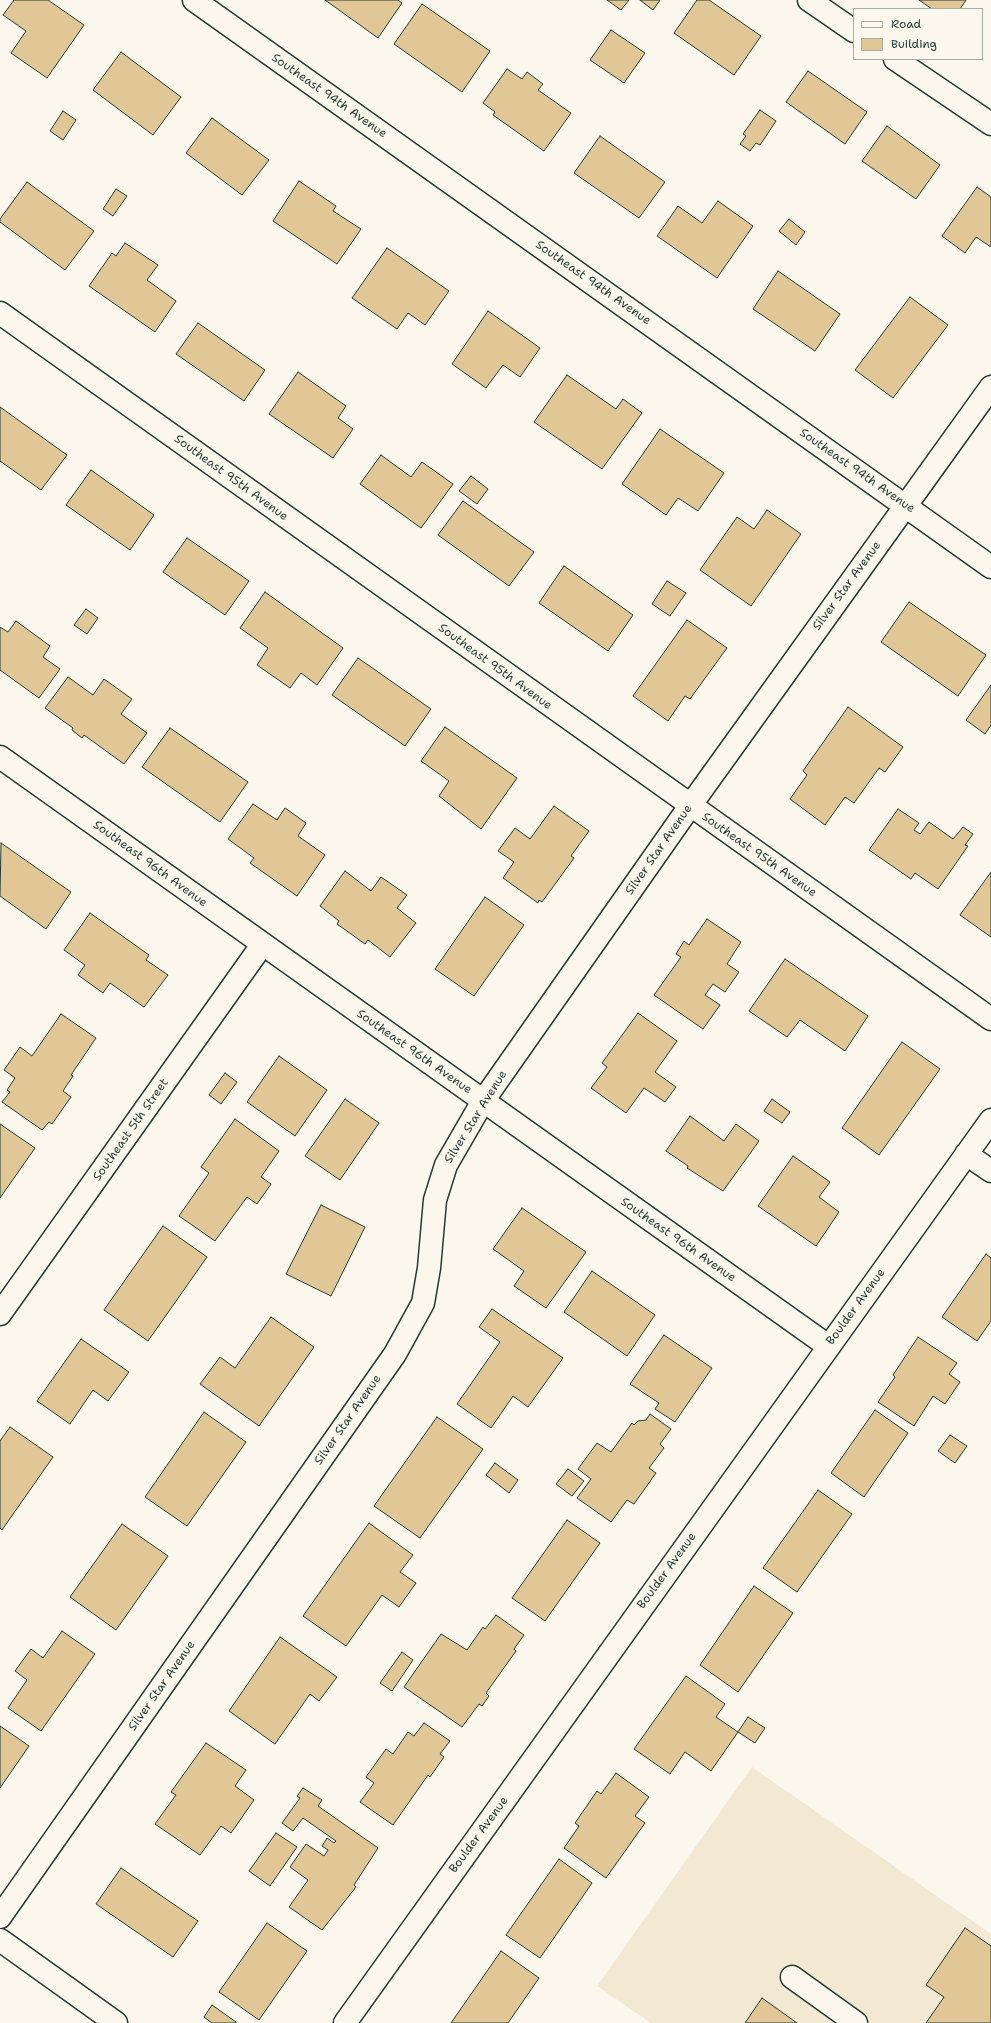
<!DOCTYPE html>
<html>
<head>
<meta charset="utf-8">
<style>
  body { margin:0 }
  #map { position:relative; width:991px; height:2023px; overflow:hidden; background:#fbf7ec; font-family:"Shantell Sans",sans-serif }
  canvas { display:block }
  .legend { position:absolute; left:853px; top:8px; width:130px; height:52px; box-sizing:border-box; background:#fbf7ec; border:1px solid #a3ada2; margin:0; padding:5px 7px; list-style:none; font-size:12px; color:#1f3d34 }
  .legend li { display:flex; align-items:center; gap:8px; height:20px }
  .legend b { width:20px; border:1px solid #a3ada2 }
</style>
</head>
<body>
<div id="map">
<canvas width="991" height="2023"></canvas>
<ul class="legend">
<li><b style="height:5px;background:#fbf7ec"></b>Road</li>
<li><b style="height:11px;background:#e1c696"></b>Building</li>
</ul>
</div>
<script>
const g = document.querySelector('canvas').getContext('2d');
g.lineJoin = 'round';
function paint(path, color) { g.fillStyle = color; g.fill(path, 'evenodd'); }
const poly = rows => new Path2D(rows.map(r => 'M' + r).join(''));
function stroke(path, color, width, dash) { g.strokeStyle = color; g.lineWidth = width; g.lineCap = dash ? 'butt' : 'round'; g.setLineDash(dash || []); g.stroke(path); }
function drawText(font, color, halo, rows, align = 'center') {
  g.font = font + ' "Shantell Sans",sans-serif'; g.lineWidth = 3.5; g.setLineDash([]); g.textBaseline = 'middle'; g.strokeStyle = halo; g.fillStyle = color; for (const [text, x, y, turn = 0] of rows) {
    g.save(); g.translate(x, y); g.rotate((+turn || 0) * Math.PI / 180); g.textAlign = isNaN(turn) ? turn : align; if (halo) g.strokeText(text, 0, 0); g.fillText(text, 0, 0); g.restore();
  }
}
const built = poly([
  [752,1767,991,1934,991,2023,651,2023,597,1986]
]);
const building = poly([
  [14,0,48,0,84,25,47,78,11,53,26,31,3,15,14,0],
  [325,0,398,0,402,3,378,38,325,0],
  [607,0,629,0,621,10,607,0],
  [640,0,660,0,653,10,640,0],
  [697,0,709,0,761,36,734,75,674,33,697,0],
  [919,0,966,0,960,9,932,9,919,0],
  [422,4,490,51,462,92,394,44,422,4],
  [611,30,645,53,624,83,590,60,611,30],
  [121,52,181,97,153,135,93,90,121,52],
  [507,69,522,79,527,72,543,84,538,90,571,113,544,151,493,115,495,112,483,103,507,69],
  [808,71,867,112,845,144,786,102,808,71],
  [760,110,776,121,760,145,756,143,750,151,740,144,746,136,743,134,760,110],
  [63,111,76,120,63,140,50,131,63,111],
  [212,118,269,160,242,195,186,153,212,118],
  [887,126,940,165,916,199,862,161,887,126],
  [600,136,665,182,639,218,574,173,600,136],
  [299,181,336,206,333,211,361,229,337,264,273,221,299,181],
  [27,182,94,231,65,270,0,222,0,219,27,182],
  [977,187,991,197,991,247,976,237,965,253,942,236,977,187],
  [116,189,127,196,113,216,103,209,116,189],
  [718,201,753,226,717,278,657,236,678,206,702,223,718,201],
  [789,219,805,232,796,245,779,231,789,219],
  [125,243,158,265,147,280,176,301,155,332,89,286,112,253,116,256,125,243],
  [387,248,449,291,425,325,408,313,397,329,352,298,387,248],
  [778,271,840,314,815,351,753,309,778,271],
  [910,297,948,325,893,398,855,370,910,297],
  [488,311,540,348,520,377,503,365,486,388,452,364,488,311],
  [198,323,265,370,244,401,176,354,198,323],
  [298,372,346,406,338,418,353,429,333,458,269,414,298,372],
  [567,375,616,409,623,399,642,413,602,469,534,422,567,375],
  [0,407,67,455,41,490,0,461,0,407],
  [660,429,724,473,698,511,678,498,666,515,622,484,660,429],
  [381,455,411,477,422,462,453,484,421,528,360,484,381,455],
  [91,470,154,515,130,550,66,505,91,470],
  [471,476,488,489,477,504,459,491,471,476],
  [463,501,534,552,509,586,438,535,463,501],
  [767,510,801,534,751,606,700,570,737,517,754,529,767,510],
  [187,538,249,581,225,615,163,572,187,538],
  [564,566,633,615,608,651,539,603,564,566],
  [667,581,686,593,670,616,652,604,667,581],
  [265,592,343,648,317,685,301,673,290,688,257,665,268,648,240,628,265,592],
  [909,602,986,655,958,696,881,642,909,602],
  [86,609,98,618,87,634,74,625,86,609],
  [687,620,727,648,690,699,685,696,668,721,633,696,687,620],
  [16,621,50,646,43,657,60,669,39,698,0,670,0,627,8,632,16,621],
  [358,658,431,709,405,746,332,695,358,658],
  [68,677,93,695,104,679,132,699,121,714,147,733,124,764,84,735,82,738,72,730,73,728,45,708,68,677],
  [991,685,991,725,985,734,966,720,991,685],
  [848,707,903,747,885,772,879,768,854,803,845,797,825,825,790,799,807,775,803,771,848,707],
  [445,727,517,778,481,829,439,796,449,781,421,761,445,727],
  [170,728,248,782,220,822,142,767,170,728],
  [253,804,277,820,285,808,306,823,298,836,325,855,297,896,250,863,254,858,228,839,253,804],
  [554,806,589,831,571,856,574,858,542,902,539,900,538,903,503,878,514,862,498,851,515,828,530,839,554,806],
  [898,809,919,823,914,830,920,834,929,822,953,839,963,827,973,834,965,845,968,846,938,889,915,873,911,879,869,850,898,809],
  [1,843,71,892,46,929,0,896,1,843],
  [345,871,371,891,381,877,407,895,397,908,416,923,390,957,368,940,365,944,337,924,339,921,320,906,345,871],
  [991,872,991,937,960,915,991,872],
  [485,897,524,925,474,996,435,969,485,897],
  [90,913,149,955,146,960,168,975,144,1007,110,983,103,993,78,975,85,965,64,950,90,913],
  [707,919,741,942,727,964,739,972,725,992,713,984,705,995,720,1005,703,1029,654,995,681,957,676,954,684,941,689,945,707,919],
  [785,959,868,1016,845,1051,800,1020,787,1037,749,1011,785,959],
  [638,1013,677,1041,655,1072,676,1087,665,1102,644,1088,626,1113,591,1088,607,1067,602,1063,638,1013],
  [61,1014,96,1038,71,1075,73,1076,63,1091,71,1097,52,1124,49,1122,42,1130,2,1102,10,1092,7,1090,15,1078,4,1070,20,1047,32,1056,61,1014],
  [902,1042,940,1069,879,1155,842,1128,902,1042],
  [279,1056,327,1090,295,1136,247,1102,279,1056],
  [225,1073,237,1082,221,1104,209,1095,225,1073],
  [345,1099,379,1123,340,1180,305,1156,345,1099],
  [772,1099,790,1112,782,1123,764,1111,772,1099],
  [690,1116,724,1141,736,1124,759,1141,723,1191,687,1168,688,1166,666,1151,690,1116],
  [235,1119,279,1151,261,1177,271,1184,257,1204,247,1197,215,1241,179,1216,209,1173,201,1167,235,1119],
  [0,1124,35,1148,0,1198,0,1124],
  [793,1156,830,1182,819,1197,839,1212,816,1246,758,1206,793,1156],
  [321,1205,365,1227,331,1296,286,1274,321,1205],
  [522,1208,586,1252,546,1308,514,1286,524,1271,493,1249,522,1208],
  [163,1226,207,1257,148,1341,104,1310,163,1226],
  [986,1254,991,1258,991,1321,977,1341,942,1317,986,1254],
  [592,1271,655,1315,627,1356,564,1312,592,1271],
  [492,1309,563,1358,528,1407,513,1396,491,1428,457,1404,500,1342,479,1327,492,1309],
  [271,1317,314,1347,259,1426,200,1384,220,1357,235,1368,271,1317],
  [664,1335,712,1368,675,1422,655,1409,659,1403,630,1384,664,1335],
  [918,1337,957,1363,949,1374,960,1382,945,1404,933,1396,914,1426,878,1402,895,1377,893,1375,918,1337],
  [81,1339,129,1372,108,1401,93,1390,70,1424,37,1401,81,1339],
  [875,1410,908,1433,864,1497,831,1473,875,1410],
  [204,1412,246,1442,187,1526,145,1497,204,1412],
  [650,1414,671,1429,660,1444,664,1448,649,1468,656,1473,634,1504,627,1500,611,1522,577,1498,591,1479,578,1469,597,1443,611,1452,632,1423,634,1425,638,1421,646,1420,650,1414],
  [437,1417,483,1449,420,1538,374,1506,437,1417],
  [10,1427,53,1457,2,1530,0,1528,0,1441,10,1427],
  [950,1435,967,1446,955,1463,938,1451,950,1435],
  [495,1463,518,1480,509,1493,486,1475,495,1463],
  [568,1469,584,1481,572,1496,556,1484,568,1469],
  [818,1490,852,1514,797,1592,763,1568,818,1490],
  [567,1520,600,1543,545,1621,512,1598,567,1520],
  [369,1523,413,1555,400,1572,416,1583,399,1607,382,1595,346,1646,303,1616,369,1523],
  [122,1524,168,1556,116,1630,70,1597,122,1524],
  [754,1586,793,1613,738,1692,700,1665,754,1586],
  [496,1615,524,1635,514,1649,516,1651,486,1693,489,1696,482,1706,479,1704,462,1727,404,1687,441,1634,467,1650,483,1627,485,1629,496,1615],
  [62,1631,95,1654,41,1731,8,1708,27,1680,15,1671,31,1649,43,1658,62,1631],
  [280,1637,337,1677,319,1701,310,1694,275,1744,229,1711,280,1637],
  [402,1652,413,1660,392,1691,380,1683,402,1652],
  [686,1676,725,1704,716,1717,738,1732,711,1771,685,1752,670,1774,634,1749,686,1676],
  [748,1717,765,1728,755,1743,738,1732,748,1717],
  [424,1723,450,1741,440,1754,444,1757,430,1777,428,1775,393,1825,360,1802,374,1783,366,1777,386,1749,393,1754,408,1732,414,1736,424,1723],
  [0,1726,29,1746,0,1788,0,1726],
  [206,1743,246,1770,235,1786,254,1800,231,1833,221,1826,200,1855,155,1824,176,1795,171,1792,206,1743],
  [616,1773,649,1797,635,1816,645,1823,606,1878,564,1848,579,1826,575,1823,597,1791,601,1794,616,1773],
  [303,1788,322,1800,318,1806,378,1848,354,1885,356,1887,322,1930,289,1907,308,1880,290,1867,306,1844,324,1856,328,1850,322,1846,327,1838,334,1843,336,1841,303,1818,293,1831,282,1823,300,1798,297,1796,303,1788],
  [276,1833,297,1847,270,1886,249,1871,276,1833],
  [559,1859,592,1883,540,1958,506,1935,559,1859],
  [121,1868,198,1921,173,1957,96,1904,121,1868],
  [267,1923,307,1951,259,2020,219,1992,267,1923],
  [965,1928,991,1946,991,2023,926,2023,944,1997,926,1985,965,1928],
  [501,1951,539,1978,508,2023,451,2023,501,1951],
  [762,1998,797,2023,745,2023,762,1998],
  [212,2005,236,2022,236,2023,212,2023,204,2017,212,2005]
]);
const minor = poly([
  [194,0,991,567],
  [809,0,854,31],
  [895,59,991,124],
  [0,313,991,1019],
  [0,757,828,1346],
  [966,1154,991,1171],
  [0,1314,262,945],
  [0,1917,395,1354,423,1303,429,1268,435,1200,446,1165,483,1101,690,806,991,387],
  [0,1940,116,2023],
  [792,1977,856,2023],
  [345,2023,991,1120]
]);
const streetNames = [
  ["Southeast 94th Avenue",329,96,35],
  ["Southeast 94th Avenue",593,283,35],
  ["Southeast 94th Avenue",857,471,35],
  ["Southeast 95th Avenue",231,478,36],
  ["Silver Star Avenue",847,586,-54],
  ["Southeast 95th Avenue",495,667,36],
  ["Silver Star Avenue",659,850,-55],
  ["Southeast 95th Avenue",759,855,35],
  ["Southeast 96th Avenue",150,864,36],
  ["Southeast 96th Avenue",414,1052,35],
  ["Silver Star Avenue",476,1117,-58],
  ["Southeast 5th Street",131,1130,-55],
  ["Southeast 96th Avenue",678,1240,35],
  ["Boulder Avenue",856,1307,-54],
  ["Silver Star Avenue",348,1420,-55],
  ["Boulder Avenue",667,1571,-54],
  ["Silver Star Avenue",162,1686,-55],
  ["Boulder Avenue",479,1835,-54]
];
paint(built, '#f3e8d2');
paint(building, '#e1c696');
stroke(building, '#1f3d34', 1);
stroke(minor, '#1f3d34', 25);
stroke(minor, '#fbf7ec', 22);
drawText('12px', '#1f3d34', '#fbf7ec', streetNames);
</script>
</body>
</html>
